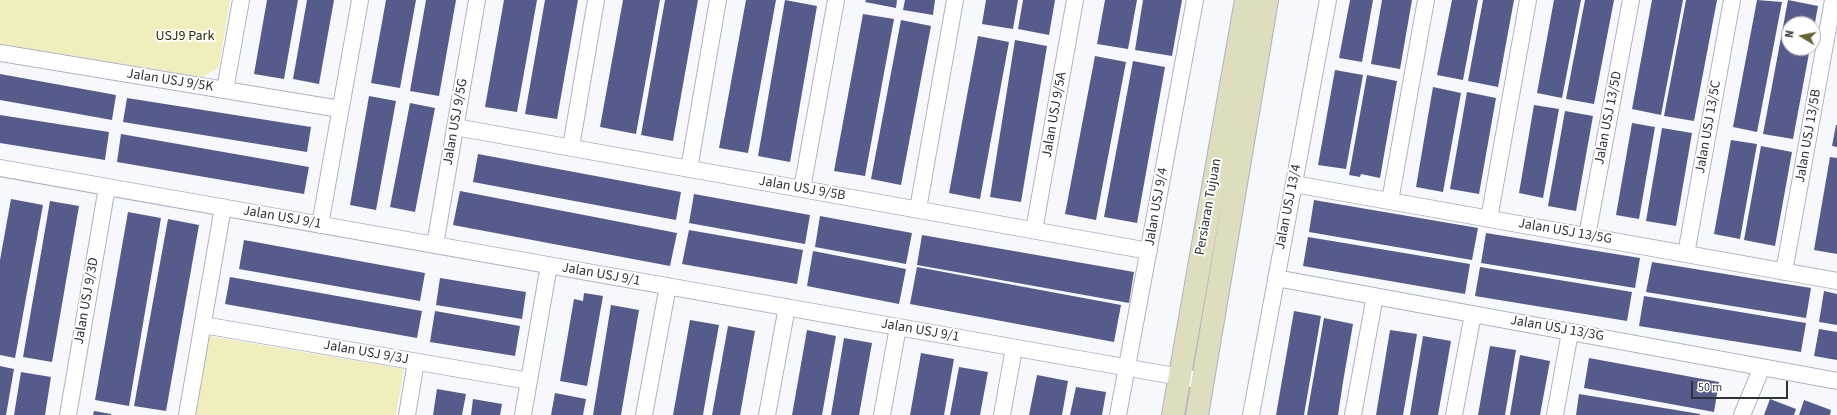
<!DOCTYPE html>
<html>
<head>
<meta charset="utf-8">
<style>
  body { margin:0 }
  #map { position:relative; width:1837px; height:415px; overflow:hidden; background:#f7f8fc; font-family:"Source Sans 3",sans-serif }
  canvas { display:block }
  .north { position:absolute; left:1781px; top:16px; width:40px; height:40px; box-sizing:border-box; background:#fff; border:1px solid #acadb0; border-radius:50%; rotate:280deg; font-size:11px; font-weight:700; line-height:16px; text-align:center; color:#303239 }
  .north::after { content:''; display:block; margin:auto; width:14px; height:18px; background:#666431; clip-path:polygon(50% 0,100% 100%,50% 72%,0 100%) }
  .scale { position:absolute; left:1691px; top:381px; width:97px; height:18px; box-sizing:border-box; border:2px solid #303239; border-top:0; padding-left:5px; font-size:12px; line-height:14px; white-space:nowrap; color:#303239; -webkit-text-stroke:3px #fff; paint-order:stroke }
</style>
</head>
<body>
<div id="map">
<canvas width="1837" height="415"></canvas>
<div class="north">N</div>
<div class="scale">50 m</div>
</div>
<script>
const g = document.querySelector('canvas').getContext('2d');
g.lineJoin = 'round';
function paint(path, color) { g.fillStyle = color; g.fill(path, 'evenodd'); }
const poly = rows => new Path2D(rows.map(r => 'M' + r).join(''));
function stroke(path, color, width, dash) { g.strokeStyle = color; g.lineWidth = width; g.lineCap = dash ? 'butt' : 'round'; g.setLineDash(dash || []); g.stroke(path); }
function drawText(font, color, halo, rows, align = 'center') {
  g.font = font + ' "Source Sans 3",sans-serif'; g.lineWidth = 4; g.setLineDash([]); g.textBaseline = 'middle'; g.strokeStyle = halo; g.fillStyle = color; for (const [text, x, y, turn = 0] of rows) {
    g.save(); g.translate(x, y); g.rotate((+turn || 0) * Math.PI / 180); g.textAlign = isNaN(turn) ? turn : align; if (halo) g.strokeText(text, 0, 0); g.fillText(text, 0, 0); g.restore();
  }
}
const green = poly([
  [0,0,230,0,219,67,203,77,0,44],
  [209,336,404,369,396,415,196,415]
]);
const building = poly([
  [267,0,298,0,284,79,254,74],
  [307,0,334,0,319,84,293,79],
  [386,0,416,0,400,88,371,83],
  [426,0,456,0,439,96,410,91],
  [504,0,537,0,517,112,485,107],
  [545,0,578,0,557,119,525,114],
  [623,0,660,0,636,134,600,127],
  [665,0,698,0,673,141,641,135],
  [746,0,776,0,748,153,719,148],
  [785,0,817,6,790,162,758,156],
  [866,0,897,0,896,8,865,2],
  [905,0,935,0,933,15,903,10],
  [986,0,1018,0,1013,29,982,24],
  [1023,0,1055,0,1049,35,1018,29],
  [1105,0,1137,0,1128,49,1097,44],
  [1143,0,1182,0,1172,56,1135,50],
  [1350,0,1373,0,1362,62,1339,58],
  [1382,0,1412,0,1400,69,1371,64],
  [1452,0,1478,0,1463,80,1437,75],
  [1483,0,1514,0,1498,87,1468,81],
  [1554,0,1581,0,1562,98,1537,93],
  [1585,0,1614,0,1594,104,1566,99],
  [1652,0,1683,0,1661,115,1632,109],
  [1686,0,1717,0,1694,121,1664,116],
  [1757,0,1782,2,1757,132,1733,127],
  [1788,0,1818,6,1814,28,1813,24,1789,24,1789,48,1810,48,1793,139,1763,134],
  [863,14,894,19,865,176,834,171],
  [901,20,931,26,901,185,871,179],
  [978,36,1009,42,980,199,949,193],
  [1015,40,1047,46,1021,202,990,197],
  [1095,56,1126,62,1096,220,1065,214],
  [1133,61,1165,67,1137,223,1104,217],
  [1335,70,1363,75,1346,169,1318,165],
  [0,74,116,95,112,120,0,100],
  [1367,75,1397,81,1380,178,1361,174,1360,177,1349,175],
  [1433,87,1461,93,1443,192,1416,187],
  [1467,92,1496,98,1479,194,1450,189],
  [369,96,396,101,376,210,350,205],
  [127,98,311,127,307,152,123,122],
  [410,103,435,108,415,212,390,207],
  [1534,105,1559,109,1543,198,1519,193],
  [1565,111,1593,116,1576,211,1548,206],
  [0,115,109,132,105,160,0,143],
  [1632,123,1655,127,1639,219,1616,215],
  [1836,125,1837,125,1837,147,1832,146],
  [1662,128,1692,133,1676,226,1646,221],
  [121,134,309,167,304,194,117,162],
  [1731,140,1757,144,1740,239,1714,234],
  [1761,146,1792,152,1775,246,1744,240],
  [478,154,681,192,676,220,473,182],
  [1830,157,1837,158,1837,254,1814,250],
  [460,191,677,233,670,266,453,225],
  [694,194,810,215,805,244,689,223],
  [11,199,43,205,15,358,0,355,0,260],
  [1314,200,1478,228,1472,260,1309,232],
  [50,201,79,206,52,362,23,357],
  [128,212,161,218,129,406,95,400],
  [820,216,912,233,906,264,815,247],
  [168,219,199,225,166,411,134,406],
  [689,230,803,250,797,284,682,264],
  [1486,233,1640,258,1635,288,1481,263],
  [922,235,1134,272,1129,303,917,265],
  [1308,237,1470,264,1465,294,1303,266],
  [244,240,425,273,420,301,239,269],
  [813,251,906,269,899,304,807,286],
  [1652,262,1811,288,1806,318,1646,292],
  [917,267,1121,305,1114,342,910,304],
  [1480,267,1632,292,1627,321,1475,296],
  [230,277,422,311,417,338,225,304],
  [440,278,526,292,522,319,436,305],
  [1824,291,1837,294,1837,325,1819,322],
  [584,293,603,296,587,386,560,381,574,299,583,301],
  [1644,296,1806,323,1801,352,1639,326],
  [611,305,639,310,621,415,593,415],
  [435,311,520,326,515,356,430,342],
  [1294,311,1321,316,1304,415,1276,415],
  [1324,318,1353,324,1343,382,1338,415,1307,415],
  [690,320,719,325,709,380,703,415,673,415],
  [728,326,755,331,740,415,712,415],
  [1819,329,1837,332,1837,360,1814,356],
  [807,330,836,336,822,415,792,415],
  [1390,330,1417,334,1413,358,1403,415,1376,415],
  [1423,336,1451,341,1438,415,1410,415],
  [844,338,872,343,859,415,831,415],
  [1490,346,1516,350,1505,415,1478,415],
  [921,353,954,359,944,415,910,415],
  [1520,355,1550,361,1540,415,1510,415],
  [1589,358,1719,382,1714,412,1584,388],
  [0,366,14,369,6,415,0,415],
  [959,367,988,372,980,415,950,415],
  [21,372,51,377,45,415,14,415],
  [1037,375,1068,381,1062,415,1029,415],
  [1076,387,1106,392,1102,415,1070,415],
  [437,389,466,394,462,415,433,415],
  [555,393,586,399,583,415,551,415],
  [1579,394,1700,414,1700,415,1576,415],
  [473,399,502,404,500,415,471,415],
  [1770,399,1796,409,1794,415,1764,415],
  [1804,400,1831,410,1830,415,1799,415],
  [94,411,111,414,111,415,93,415]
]);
const street = poly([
  [0,53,340,109],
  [225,90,241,0],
  [455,127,1149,251],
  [571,147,596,0],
  [0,168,1203,381],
  [689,169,718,0],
  [1294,184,1837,281],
  [802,189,836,0],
  [1390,201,1426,0],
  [918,209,955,0],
  [1489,219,1528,0],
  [320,225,360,0],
  [1034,230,1075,0],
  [1587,236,1631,0],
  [435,245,477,0],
  [1686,254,1732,0],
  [1784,272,1833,0],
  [1276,278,1837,381],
  [203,325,529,381],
  [68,415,107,187],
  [187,415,223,207],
  [407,415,416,362],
  [523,415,549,265],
  [644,415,668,286],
  [767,415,787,307],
  [882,415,898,327],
  [1002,415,1014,348],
  [1118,415,1195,0],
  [1251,415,1328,0],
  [1353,415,1375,296],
  [1454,415,1473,314],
  [1555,415,1570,332],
  [1742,415,1762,367]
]);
const secondary = poly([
  [1173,415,1246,0],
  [1197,415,1267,0]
]);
const parkNames = [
  ["USJ9 Park",185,37]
];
const streetNames = [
  ["Jalan USJ 9/5K",170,81,9],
  ["Jalan USJ 9/5A",1055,115,-80],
  ["Jalan USJ 13/5D",1609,118,-79],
  ["Jalan USJ 9/5G",456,122,-80],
  ["Jalan USJ 13/5C",1709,127,-80],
  ["Jalan USJ 13/5B",1809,136,-80],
  ["Jalan USJ 9/5B",802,189,10],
  ["Jalan USJ 9/4",1157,207,-80],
  ["Persiaran Tujuan",1209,207,-80],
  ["Jalan USJ 13/4",1289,207,-79],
  ["Jalan USJ 9/1",282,218,10],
  ["Jalan USJ 13/5G",1565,232,10],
  ["Jalan USJ 9/1",601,275,10],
  ["Jalan USJ 9/3D",87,301,-80],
  ["Jalan USJ 13/3G",1557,329,10],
  ["Jalan USJ 9/1",920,331,10],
  ["Jalan USJ 9/3J",366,353,10]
];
paint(green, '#efeebc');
paint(building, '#555c8c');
stroke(street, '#aeb2c5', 18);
stroke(secondary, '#aeb2c5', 24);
stroke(street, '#fff', 16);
stroke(secondary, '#deddbd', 22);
drawText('14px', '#2e2b00', '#fff', parkNames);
drawText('14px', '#303239', '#fff', streetNames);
</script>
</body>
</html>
